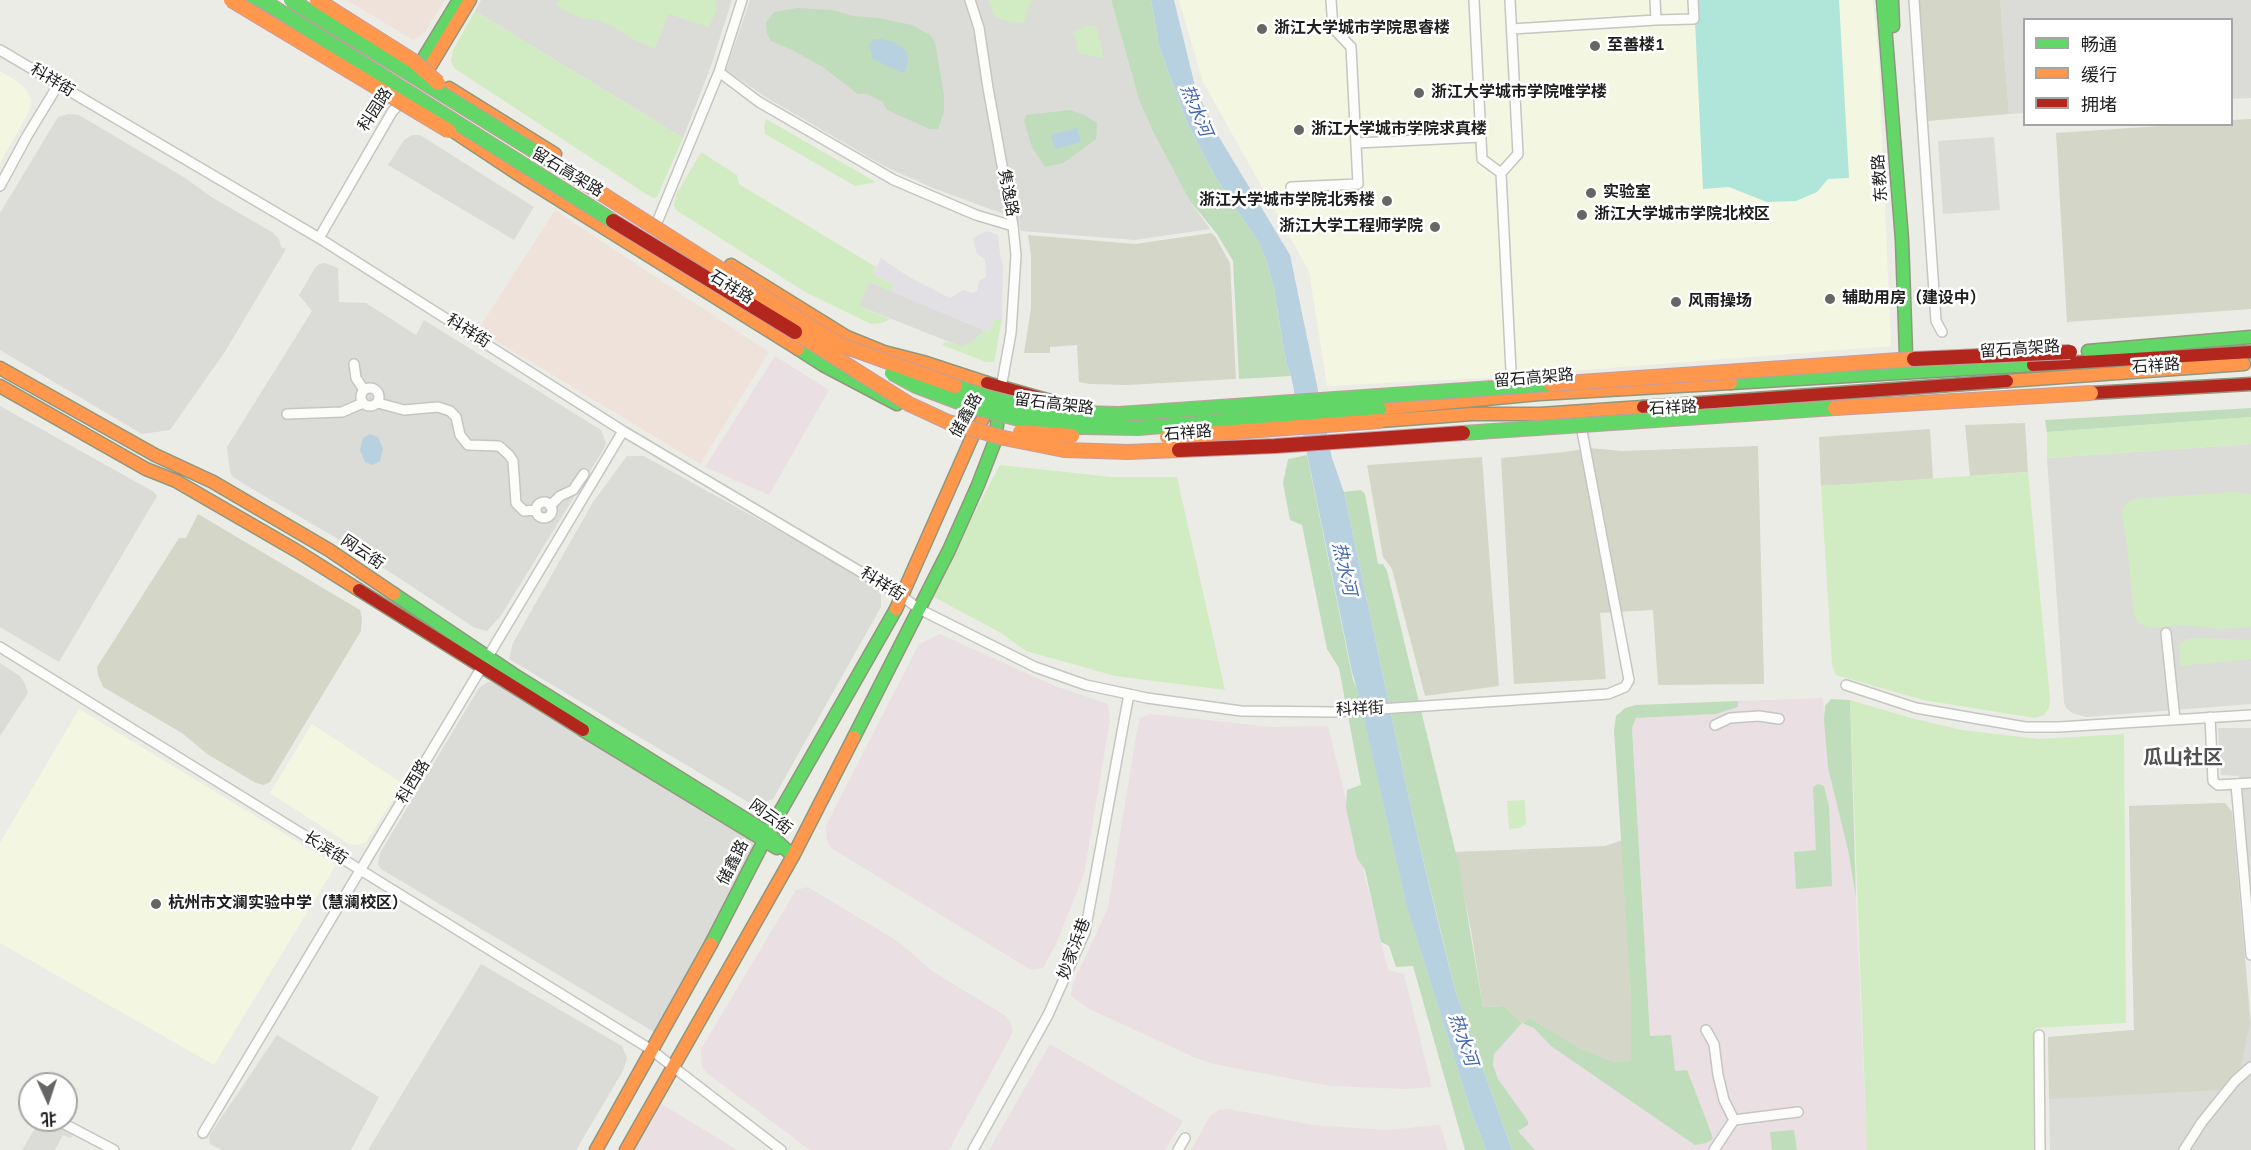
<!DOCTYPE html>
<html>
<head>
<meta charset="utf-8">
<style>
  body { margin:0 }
  #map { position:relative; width:2251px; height:1150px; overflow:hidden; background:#ecece6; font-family:"Nunito Sans","Noto Sans SC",sans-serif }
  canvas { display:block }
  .legend { position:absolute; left:2023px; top:18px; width:210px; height:108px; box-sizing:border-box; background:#fff; border:2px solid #a5a5a5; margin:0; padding:8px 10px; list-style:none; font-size:18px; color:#1e1e1e }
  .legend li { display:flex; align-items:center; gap:12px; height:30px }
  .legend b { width:30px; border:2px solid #a5a5a5 }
  .north { position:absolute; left:18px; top:1072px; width:60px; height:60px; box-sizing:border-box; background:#fff; border:2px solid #a5a5a5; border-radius:50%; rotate:177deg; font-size:16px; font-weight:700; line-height:24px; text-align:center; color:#1e1e1e }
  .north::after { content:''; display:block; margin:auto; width:21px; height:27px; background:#666664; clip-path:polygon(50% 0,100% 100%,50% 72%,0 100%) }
</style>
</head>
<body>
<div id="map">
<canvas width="2251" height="1150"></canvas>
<ul class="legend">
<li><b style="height:8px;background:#63d668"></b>畅通</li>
<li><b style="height:8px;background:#ff974d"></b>缓行</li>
<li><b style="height:8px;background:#b3261e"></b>拥堵</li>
</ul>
<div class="north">北</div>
</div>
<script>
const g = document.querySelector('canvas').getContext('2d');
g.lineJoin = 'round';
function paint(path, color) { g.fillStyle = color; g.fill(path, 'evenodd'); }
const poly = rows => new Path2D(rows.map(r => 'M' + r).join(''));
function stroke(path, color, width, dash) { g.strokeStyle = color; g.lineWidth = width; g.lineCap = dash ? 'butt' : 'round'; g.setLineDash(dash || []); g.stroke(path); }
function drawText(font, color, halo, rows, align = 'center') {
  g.font = font + ' "Nunito Sans","Noto Sans SC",sans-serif'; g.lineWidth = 5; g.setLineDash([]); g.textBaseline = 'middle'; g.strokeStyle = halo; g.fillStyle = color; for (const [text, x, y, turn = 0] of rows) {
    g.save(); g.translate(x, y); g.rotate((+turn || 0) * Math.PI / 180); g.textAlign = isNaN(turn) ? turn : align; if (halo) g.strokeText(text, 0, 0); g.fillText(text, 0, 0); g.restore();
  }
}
const residential = poly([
  [481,0,732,0,711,66,683,138,475,11],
  [750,0,1111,0,1139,100,1190,201,1210,229,1135,240,1021,231,1017,219,933,188,884,166,764,96,726,70],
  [2000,0,2251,0,2251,98,2232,99,2232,20,2024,20,2024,113,2009,114],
  [68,114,79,115,185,178,213,198,272,232,279,239,281,247,286,249,226,350,170,430,142,434,0,350,0,213,58,117],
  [325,263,338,268,339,302,366,303,416,335,424,320,601,430,606,443,603,450,500,617,487,631,475,628,350,546,244,484,232,476,230,471,227,447,312,311,299,295,315,268,319,264],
  [0,406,154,492,157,496,59,662,0,627],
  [2251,444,2251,704,2086,717,2072,713,2066,708,2064,702,2047,458],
  [627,456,644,456,875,584,881,595,881,607,773,799,753,805,509,659,513,643,593,502],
  [0,663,20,676,24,682,28,693,0,736],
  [488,682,498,682,747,837,754,845,755,855,654,1032,381,869,378,864,380,853,479,688],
  [2218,728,2251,728,2251,908,2239,776,2221,775],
  [2225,803,2232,812,2251,1023,2251,1150,2050,1150,2048,1037,2134,1030,2129,806],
  [481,964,622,1046,627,1058,623,1071,576,1150,368,1150],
  [277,1035,379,1097,351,1150,222,1150,210,1144,209,1136]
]);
const commercial = poly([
  [346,0,445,0,425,32,413,40],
  [555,210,769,352,700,464,478,330]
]);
const industrial = poly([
  [775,356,829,390,769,495,705,467],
  [940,634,1055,686,1108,704,1110,720,1084,874,1057,942,1043,968,1031,970,831,848,827,841,826,825,919,644],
  [1823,698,1828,768,1848,850,1856,898,1867,1150,1535,1150,1518,1131,1493,1065,1494,1053,1522,1023,1650,1036,1632,728,1636,718,1716,714,1738,707,1738,701],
  [1151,714,1272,727,1328,726,1388,970,1404,974,1432,1087,1407,1089,1330,1086,1213,1064,1196,1058,1089,1009,1071,996,1073,983,1108,908,1137,730,1140,718],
  [808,887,899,942,932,971,1006,1016,1011,1023,1013,1032,949,1150,810,1150,708,1074,702,1067,701,1049,796,890],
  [1050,1044,1183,1121,1165,1150,989,1150],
  [660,1103,737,1150,620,1150,642,1107],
  [1229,1109,1313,1125,1386,1130,1440,1125,1448,1150,1191,1150,1210,1116,1219,1110]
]);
const education = poly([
  [1179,0,1873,0,1879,63,1891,346,1481,378,1327,386,1309,271,1203,82],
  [0,71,21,84,27,90,31,100,29,112,0,163],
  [79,709,336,865,214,1065,0,943,0,843],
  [312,724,403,784,366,842,357,845,349,844,270,793]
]);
const construction = poly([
  [1910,0,2000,0,2009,114,1916,122],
  [2251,119,2251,309,2067,322,2056,133,2177,125,2232,124,2232,120],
  [1211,233,1215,236,1230,263,1236,379,1128,385,1090,384,1079,382,1077,345,1050,347,1050,353,1024,353,1031,308,1031,255,1028,235,1135,244],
  [2025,423,2028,472,1970,476,1965,425],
  [1930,429,1933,479,1821,486,1819,437],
  [1758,446,1764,684,1658,685,1653,610,1600,613,1606,679,1514,684,1501,458,1565,452,1590,448,1622,451],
  [1482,457,1499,686,1425,696,1392,569,1383,557,1367,465],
  [198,514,360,610,362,618,361,631,270,782,264,785,256,783,207,754,182,733,103,687,98,675,97,667,179,538,186,538],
  [2225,803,2232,812,2250,1022,2241,1066,2219,1090,2049,1099,2048,1037,2134,1030,2129,806],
  [1623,840,1631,996,1631,1061,1614,1062,1579,1048,1530,1018,1522,1023,1504,1006,1483,1007,1471,930,1455,852,1605,846]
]);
const grass = poly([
  [559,0,715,0,717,4,716,11,709,27,668,14,655,49,630,38,615,27,598,20,584,19,567,12,556,5],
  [989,0,1035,0,1029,4,1024,23,1002,20,994,16],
  [475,11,683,138,657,197,653,198,646,194,454,68,451,61,453,50],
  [1087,26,1096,26,1104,58,1078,53,1076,40,1073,32],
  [766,119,876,182,855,186,765,134,764,126],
  [701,152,737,175,739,184,876,267,873,274,894,285,892,292,869,282,859,306,890,319,882,323,871,324,805,292,676,210,674,205,676,195],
  [994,319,1002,319,994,362,986,362,942,345,945,342,962,346,974,341,984,330,989,332],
  [2251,417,2251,444,2047,458,2047,432],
  [1000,465,1112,477,1177,477,1225,690,1115,676,1026,651,1001,633,930,595],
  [2028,472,2050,698,2049,708,2044,715,2035,718,1923,700,1836,675,1832,665,1821,486],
  [2234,492,2251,494,2251,627,2221,629,2182,625,2151,628,2140,624,2134,616,2127,544,2121,511,2125,505,2133,499],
  [2198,638,2251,640,2251,659,2180,666,2180,644,2187,639],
  [1850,700,1911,718,1962,730,2038,739,2124,734,2126,1023,2035,1028,2036,1150,1867,1150],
  [1525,800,1526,824,1520,828,1509,829,1507,801]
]);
const forest = poly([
  [1111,0,1151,0,1159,46,1188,125,1216,178,1257,240,1266,259,1274,289,1286,362,1291,376,1239,379,1233,261,1217,234,1190,201,1154,133,1139,100],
  [798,8,832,10,853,16,878,18,912,25,930,35,935,42,944,95,944,111,938,129,930,129,887,110,883,102,867,94,858,94,823,67,792,50,771,41,767,34,766,23,774,12],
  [1070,110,1084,115,1097,123,1096,139,1063,163,1045,167,1032,147,1024,121,1026,115],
  [2251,408,2251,417,2047,432,2045,420],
  [1307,455,1353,680,1357,688,1407,906,1470,1108,1486,1150,1465,1150,1413,966,1396,967,1389,946,1381,942,1365,870,1357,858,1346,808,1347,790,1361,785,1339,668,1327,649,1302,525,1290,520,1283,483,1288,459],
  [1361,490,1365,494,1378,564,1383,564,1387,571,1459,866,1483,1007,1504,1006,1522,1023,1530,1018,1579,1048,1614,1062,1631,1061,1631,996,1614,730,1616,716,1625,708,1636,705,1738,701,1738,707,1716,714,1636,718,1632,728,1650,1036,1671,1035,1675,1071,1687,1070,1710,1130,1713,1139,1706,1143,1695,1145,1551,1046,1534,1028,1522,1023,1494,1054,1493,1065,1498,1079,1528,1121,1528,1125,1518,1131,1535,1150,1512,1150,1455,990,1413,817,1344,492],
  [1831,699,1850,700,1856,898,1848,850,1828,768,1824,720,1825,706],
  [1818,784,1824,786,1829,807,1832,886,1796,889,1794,852,1816,850,1813,787],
  [1794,1130,1797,1150,1772,1150,1770,1132]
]);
const pitch = poly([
  [1694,0,1839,0,1849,178,1828,179,1817,192,1796,201,1767,202,1729,187,1703,189]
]);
const parking = poly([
  [412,135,420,135,534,207,514,240,388,165,404,140],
  [1994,137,2000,210,1943,214,1938,141],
  [869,282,984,330,974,341,962,347,859,306],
  [40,1120,50,1120,73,1133,71,1138,63,1135,55,1150,22,1150]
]);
const plaza = poly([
  [987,231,998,235,1000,255,1003,266,1002,319,994,319,989,332,892,292,894,285,873,274,881,258,909,277,950,298,963,290,972,293,977,291,979,281,986,277,985,259,977,254,973,238]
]);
const water = poly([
  [1151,0,1174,0,1196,90,1219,137,1290,255,1332,458,1344,492,1413,817,1440,930,1455,990,1512,1150,1486,1150,1470,1108,1407,907,1357,689,1352,672,1291,376,1286,362,1274,289,1266,259,1257,240,1216,178,1188,125,1159,46],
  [874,39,882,39,894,42,906,51,908,56,906,70,902,73,873,59,869,45],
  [1077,128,1081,142,1055,149,1051,135],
  [370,434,378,437,383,449,380,461,373,465,365,462,360,450,363,438]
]);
const street = poly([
  [970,0,979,28,988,88,1013,226,1016,255,1011,333,1001,388],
  [1474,0,1482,159,1501,173],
  [1510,0,1518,154,1501,173,1511,371],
  [1655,0,1656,20,1694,19,1693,0],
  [1914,0,1936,321,1942,332],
  [1512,29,1656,20],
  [0,50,319,238,623,431,903,597,919,609,1035,667,1086,685,1147,698,1241,711,1334,712,1608,694,1625,687,1629,680,1582,431],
  [719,72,759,102,894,180,976,215,1013,226],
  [1357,143,1481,137],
  [0,186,27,136,58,85],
  [1291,187,1358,184,1351,47,1333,28,1331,0],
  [658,220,719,72,742,0],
  [319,238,392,112,404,99],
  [354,364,356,378,364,390],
  '361 397a9 9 0 1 1 18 0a9 9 0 1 1-18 0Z',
  [378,403,404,410,438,407,450,411,456,417,460,435,468,445,499,446,509,455,513,461,516,503,524,511,536,510],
  [287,414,342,412,363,403],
  '536 510a8 8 0 1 1 16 0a8 8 0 1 1-16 0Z',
  [550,506,560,496,573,490,584,474],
  [2166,633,2175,719],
  [0,647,650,1049,781,1150],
  [1846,685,1916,708,2025,727,2059,727,2251,715],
  [2210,717,2213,781,2218,785,2251,783],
  [1715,725,1730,718,1759,716,1779,719],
  [2236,784,2251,955],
  [1706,1030,1714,1044,1718,1075,1724,1100,1734,1120,1798,1112],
  [2039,1035,2040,1150],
  [57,1120,114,1150],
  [203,1133,623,431],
  [973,1150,1048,1015,1085,932,1129,694],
  [1178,1150,1185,1138],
  [1714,1150,1734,1120],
  [2184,1150,2202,1122,2235,1081,2251,1067]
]);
const fast = poly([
  [248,0,271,14],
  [1883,0,1902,240,1906,354],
  [1892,0,1893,26],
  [416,71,459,0],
  [798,349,823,365,897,404],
  [2088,351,2251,337],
  [1731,383,2033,365],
  [394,594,513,674,768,833,793,856],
  [583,730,777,848],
  [854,737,949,550,978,485,995,441,999,408],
  [711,944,768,833,896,609]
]);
const slow = poly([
  [423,78,470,0],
  [449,88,555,154],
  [441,123,524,178,798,349],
  [731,265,847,337,884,352,923,362,987,383],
  [0,368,155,455,213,482,329,550,394,594],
  [2007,381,2244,364],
  [0,386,146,469,176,481,297,551,359,590],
  [1379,409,1539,394,1731,383],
  [1380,421,1472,414,1540,414,1643,407],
  [896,609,973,435,991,405],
  [596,1150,711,944],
  [626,1150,793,856,854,737]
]);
const jam = poly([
  [2033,365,2251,352],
  [987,383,1065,405],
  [2091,393,2251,384],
  [1643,407,2007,381],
  [359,590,583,730]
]);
const fastBridge = poly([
  [262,0,613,221],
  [291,0,555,164],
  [892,373,916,386,969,406,1019,419,1081,427,1138,428,1379,409],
  [955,386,987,397,1031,408,1078,413,1119,414,1551,384],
  [1463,433,1835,408]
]);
const slowBridge = poly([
  [231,0,449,131],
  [317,0,415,62,438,83],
  [555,164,838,344,955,386],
  [795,332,909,404,948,422,1004,438,1064,450,1128,452,1179,450],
  [1551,384,1914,359],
  [1835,408,2091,393],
  [1020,432,1072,436],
  [1167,437,1380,421]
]);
const jamBridge = poly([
  [613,221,795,332],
  [1914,359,2070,352],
  [1179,450,1275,446,1463,433]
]);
const markers = [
  [1262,29,6,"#666664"],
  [1595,46,6,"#666664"],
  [1419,93,6,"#666664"],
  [1299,130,6,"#666664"],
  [1591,193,6,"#666664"],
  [1387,201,6,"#666664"],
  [1582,215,6,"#666664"],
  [1435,227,6,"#666664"],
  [1830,299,6,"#666664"],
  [1676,302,6,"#666664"],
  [156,904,6,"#666664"]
];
const poiNames = [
  ["浙江大学城市学院思睿楼",1274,29],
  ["至善楼1",1607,46],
  ["浙江大学城市学院唯学楼",1431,93],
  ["浙江大学城市学院求真楼",1311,130],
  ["实验室",1603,193],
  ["浙江大学城市学院北秀楼",1375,201,"right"],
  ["浙江大学城市学院北校区",1594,215],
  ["浙江大学工程师学院",1423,227,"right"],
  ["辅助用房（建设中）",1842,299],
  ["风雨操场",1688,302],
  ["杭州市文澜实验中学（慧澜校区）",168,904]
];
const streetNames = [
  ["科祥街",52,81,31],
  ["科园路",376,110,-57],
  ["留石高架路",567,173,31],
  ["东教路",1881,178,-94],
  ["隽逸路",1007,193,79],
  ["石祥路",731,288,32],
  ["科祥街",468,332,32],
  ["留石高架路",2020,350,-4],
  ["石祥路",2156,367,-4],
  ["留石高架路",1534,379,-5],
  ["留石高架路",1054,405,7],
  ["石祥路",1673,409,-3],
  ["储鑫路",967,416,-61],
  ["石祥路",1188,434,-5],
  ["网云街",362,553,34],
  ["科祥街",882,585,32],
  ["科祥街",1360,710,-3],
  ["科西路",414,782,-59],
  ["网云街",770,818,36],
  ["长滨街",325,849,32],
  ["储鑫路",734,863,-63],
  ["妙家浜巷",1075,949,-69]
];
const waterNames = [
  ["热水河",1195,111,67],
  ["热水河",1343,569,77],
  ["热水河",1462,1040,71]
];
const quarterNames = [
  ["瓜山社区",2183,759]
];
paint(residential, '#dbdbd7');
paint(commercial, '#efe2da');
paint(industrial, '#eadfe3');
paint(education, '#f3f6e0');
paint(construction, '#d4d6c7');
paint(grass, '#d1ecc3');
paint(forest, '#bfddba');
paint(pitch, '#afe6d9');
paint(parking, '#dbdbd8');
paint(plaza, '#e2e0e5');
paint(water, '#b8d1e1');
stroke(street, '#c5c5c2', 12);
stroke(fast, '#90977d', 15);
stroke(slow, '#90977d', 15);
stroke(jam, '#90977d', 15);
stroke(street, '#fcfcfb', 9);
stroke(fast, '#63d668', 12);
stroke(slow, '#ff974d', 12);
stroke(jam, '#b3261e', 12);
stroke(fastBridge, '#c39da0', 16, []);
stroke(slowBridge, '#c39da0', 16, []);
stroke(jamBridge, '#c39da0', 16, []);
stroke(fastBridge, '#63d668', 14);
stroke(slowBridge, '#ff974d', 14);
stroke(jamBridge, '#b3261e', 14);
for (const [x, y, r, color] of markers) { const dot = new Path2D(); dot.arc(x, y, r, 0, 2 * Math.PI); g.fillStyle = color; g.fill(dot); stroke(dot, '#fff', 2); }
drawText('bold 16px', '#1e1e1e', '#fff', poiNames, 'left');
drawText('16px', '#1e1e1e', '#fff', streetNames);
drawText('italic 18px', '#4567b2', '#fff', waterNames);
drawText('bold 20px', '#515151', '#fff', quarterNames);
</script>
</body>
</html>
